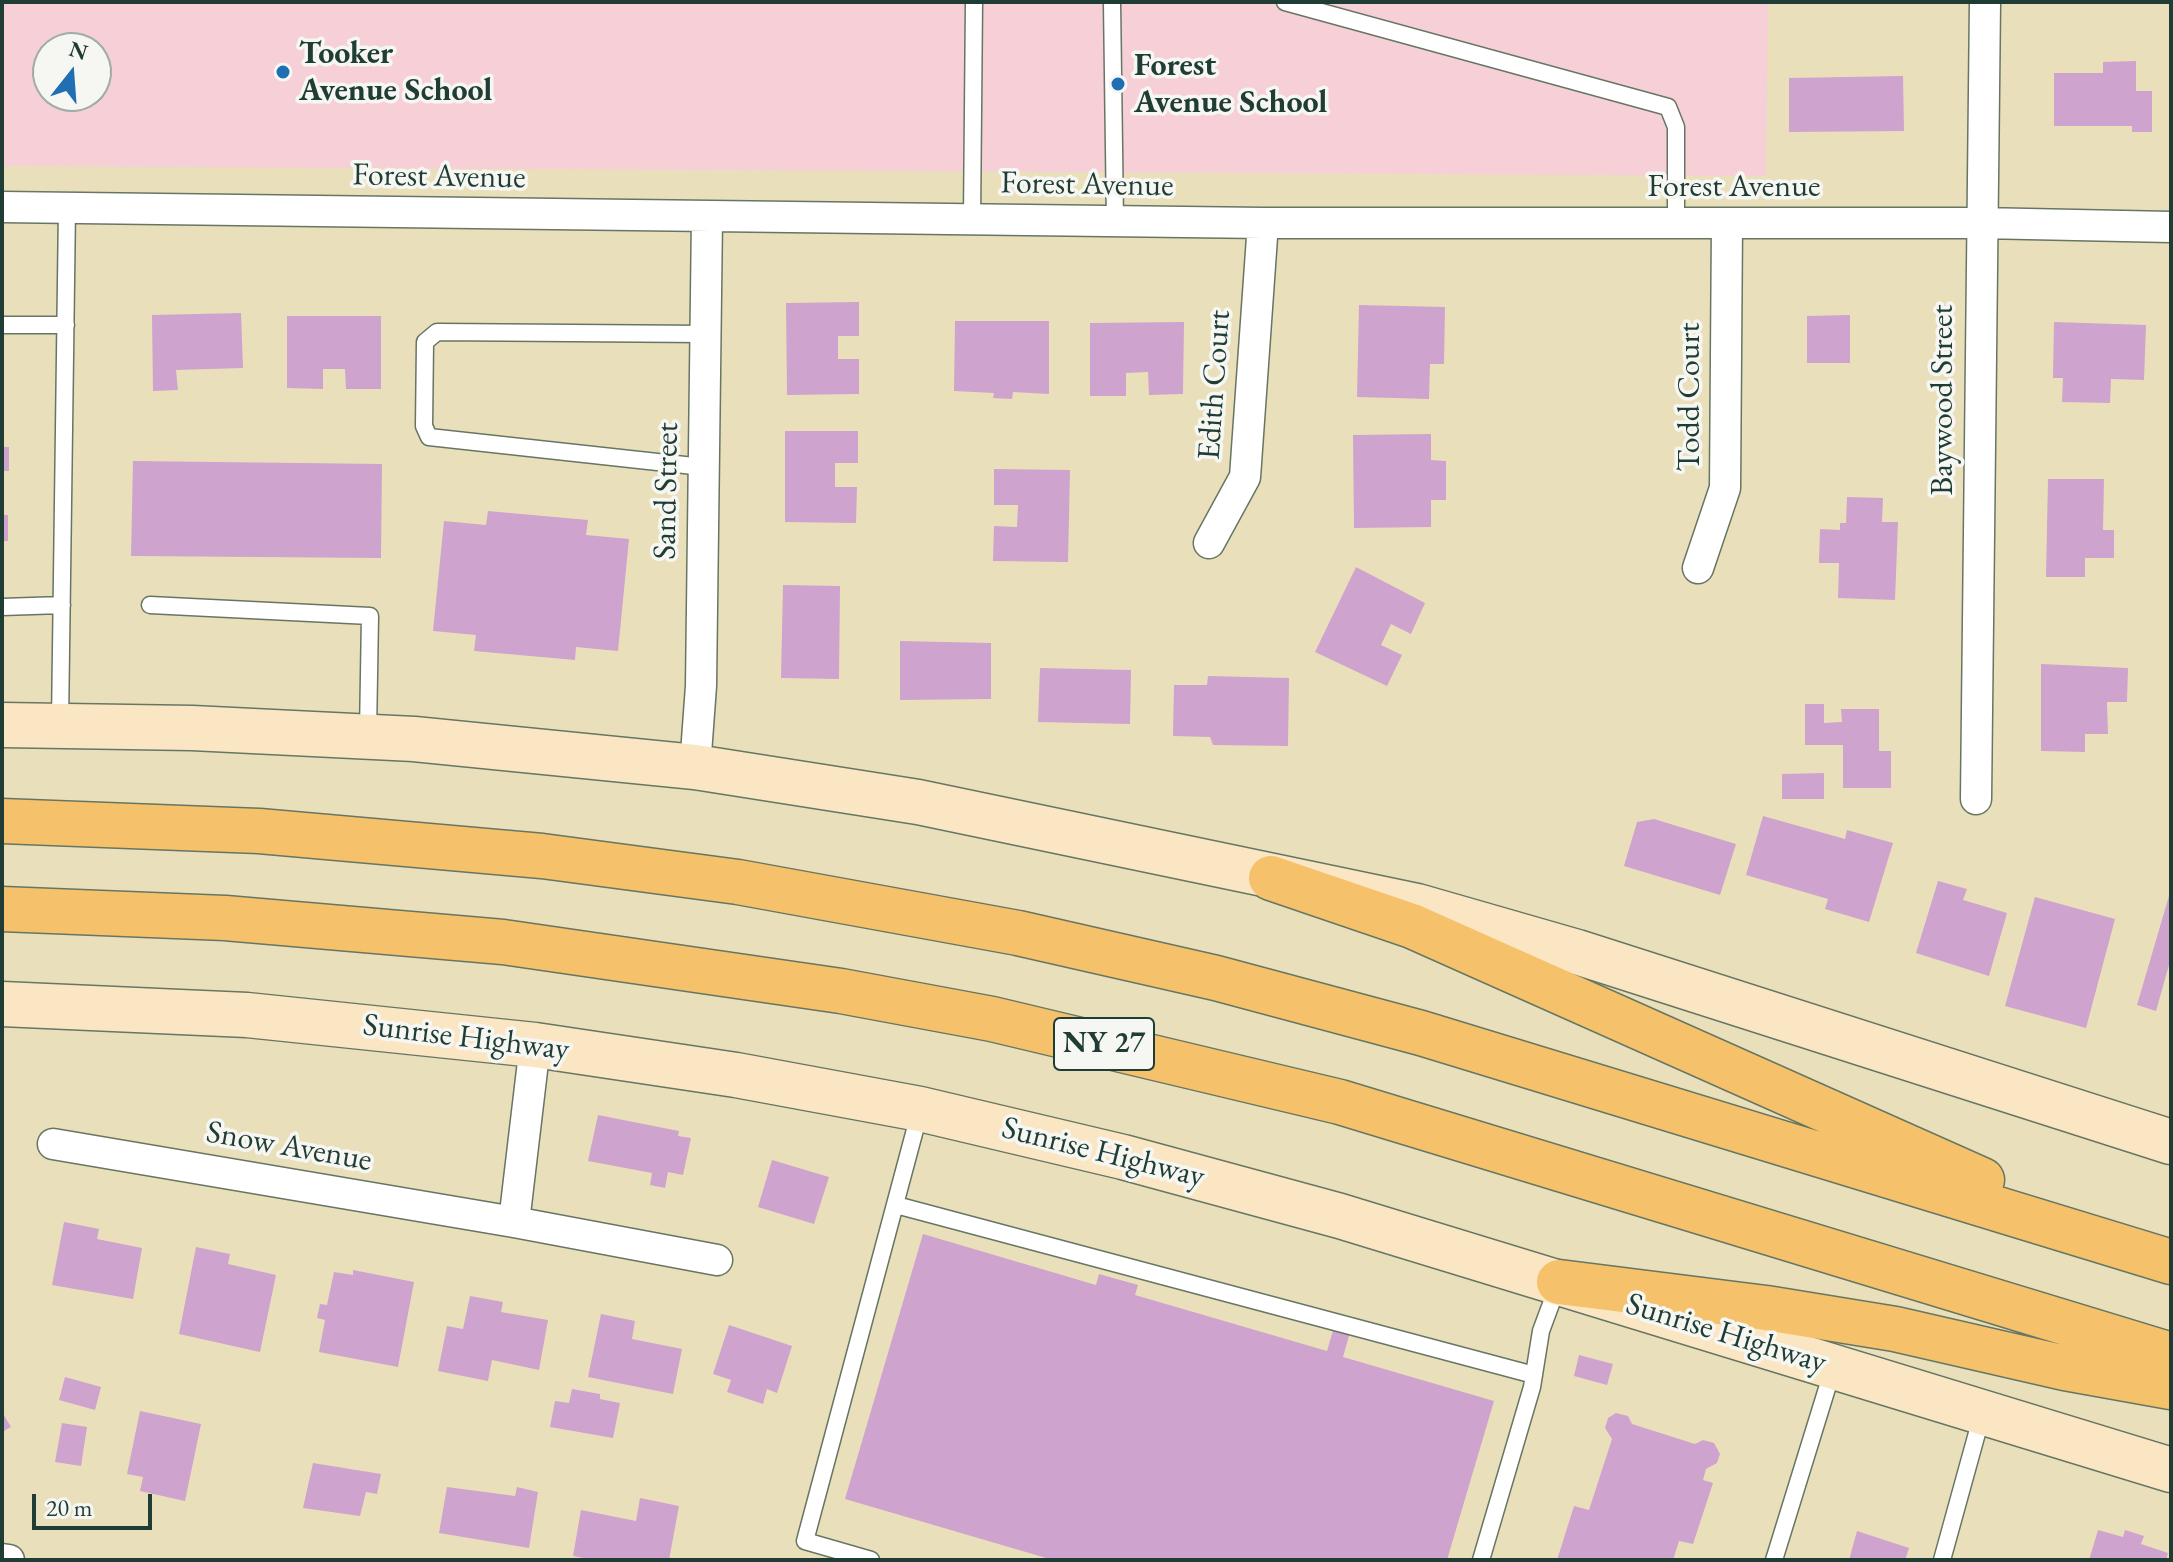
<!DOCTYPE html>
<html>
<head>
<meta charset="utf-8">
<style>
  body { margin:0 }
  #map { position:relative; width:2173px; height:1562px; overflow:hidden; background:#e9e0bb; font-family:"EB Garamond",serif }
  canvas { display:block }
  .frame { position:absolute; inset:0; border:4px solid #1f3d34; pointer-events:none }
  .north { position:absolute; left:32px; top:32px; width:80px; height:80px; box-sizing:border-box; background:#f6f6f2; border:2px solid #a0aca6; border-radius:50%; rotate:17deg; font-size:22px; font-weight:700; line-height:32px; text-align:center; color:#1f3d34 }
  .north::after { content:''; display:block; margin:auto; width:28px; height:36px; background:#1f6fb2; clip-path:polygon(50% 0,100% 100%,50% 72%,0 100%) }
  .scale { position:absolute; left:32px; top:1494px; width:120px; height:36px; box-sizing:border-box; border:4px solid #1f3d34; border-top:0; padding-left:10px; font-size:24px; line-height:28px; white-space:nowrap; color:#1f3d34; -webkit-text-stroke:6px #f6f6f2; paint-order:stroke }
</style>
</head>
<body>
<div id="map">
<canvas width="2173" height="1562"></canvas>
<div class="frame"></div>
<div class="north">N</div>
<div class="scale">20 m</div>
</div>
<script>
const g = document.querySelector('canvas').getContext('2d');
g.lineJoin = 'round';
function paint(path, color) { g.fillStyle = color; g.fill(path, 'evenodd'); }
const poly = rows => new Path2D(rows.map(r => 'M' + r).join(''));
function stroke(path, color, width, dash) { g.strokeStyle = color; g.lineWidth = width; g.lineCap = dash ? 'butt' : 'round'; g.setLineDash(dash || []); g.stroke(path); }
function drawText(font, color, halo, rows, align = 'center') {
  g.font = font + ' "EB Garamond",serif'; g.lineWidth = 7; g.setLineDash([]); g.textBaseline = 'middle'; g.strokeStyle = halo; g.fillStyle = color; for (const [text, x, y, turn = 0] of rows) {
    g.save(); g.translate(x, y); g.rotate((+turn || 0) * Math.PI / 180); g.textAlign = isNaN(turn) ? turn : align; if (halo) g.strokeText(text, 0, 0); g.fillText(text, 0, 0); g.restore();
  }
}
const built = poly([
  [2,2,1768,2,1766,176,2,166],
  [48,48,96,48,96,96,48,96]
]);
const building = poly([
  [2136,61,2136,91,2152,91,2152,132,2132,132,2132,126,2054,126,2054,73,2103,73,2103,62],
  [1903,76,1904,131,1789,132,1789,78],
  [859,302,859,336,838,336,838,359,859,359,859,394,787,395,786,303],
  [1359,305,1445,307,1444,364,1430,364,1429,399,1357,397],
  [241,313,243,368,176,370,178,390,153,391,152,315],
  [1850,315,1850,363,1807,363,1807,316],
  [287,316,381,316,381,389,346,389,345,369,323,369,323,389,287,388],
  [955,321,1049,321,1049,394,1013,392,1012,399,993,398,994,393,954,391],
  [1184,322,1183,394,1149,395,1148,372,1126,373,1126,396,1090,396,1090,323],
  [2054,322,2146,325,2144,380,2111,379,2110,403,2062,402,2063,378,2053,378],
  [785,431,858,431,858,463,835,463,835,487,857,487,856,523,785,522],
  [1431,434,1431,460,1446,461,1446,500,1431,500,1431,527,1354,528,1353,435],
  [2,447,9,447,9,471,2,471],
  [133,461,382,464,381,558,131,556],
  [994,469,1070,470,1068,562,993,561,994,526,1017,527,1018,505,994,505],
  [2048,479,2104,479,2103,530,2114,530,2114,558,2085,558,2085,577,2046,577],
  [1847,497,1883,498,1882,522,1898,522,1895,600,1838,598,1839,563,1819,563,1820,529,1840,530,1840,523,1846,523],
  [488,511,588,520,586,535,629,539,618,651,576,647,575,660,474,651,476,635,433,631,444,521,486,525],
  [2,515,8,515,8,541,2,541],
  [1356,567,1425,603,1411,634,1391,624,1381,645,1402,655,1387,686,1315,652],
  [783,585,840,586,839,679,781,678],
  [900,641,991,643,991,699,900,700],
  [2041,664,2128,668,2127,702,2107,702,2108,734,2085,734,2085,752,2041,751],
  [1040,668,1131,670,1130,724,1038,722],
  [1208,676,1289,678,1288,746,1213,745,1210,737,1173,736,1174,685,1207,685],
  [1805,704,1824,704,1824,723,1842,722,1841,709,1879,709,1879,751,1891,751,1891,788,1843,788,1843,745,1805,745],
  [1824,773,1824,799,1782,799,1782,774],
  [1763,816,1845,839,1847,830,1893,843,1869,922,1825,909,1828,899,1746,875],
  [1654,819,1736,844,1720,895,1624,866,1637,822],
  [1938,881,1967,889,1963,900,2007,913,1989,976,1916,953],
  [2171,889,2171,958,2156,1011,2137,1005],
  [2035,897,2115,919,2086,1028,2005,1006],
  [598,1115,679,1131,678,1136,691,1138,683,1175,668,1172,665,1188,650,1185,652,1173,588,1161],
  [772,1160,829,1177,814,1224,758,1207],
  [64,1222,99,1229,97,1239,142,1248,133,1299,52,1285],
  [923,1234,1096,1285,1099,1274,1138,1285,1135,1295,1327,1351,1334,1327,1350,1332,1343,1357,1494,1401,1447,1560,1053,1560,845,1499],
  [196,1247,230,1254,228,1264,276,1275,260,1352,179,1334],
  [353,1270,414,1282,398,1367,319,1352,325,1320,317,1318,320,1304,327,1305,334,1272,353,1275],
  [470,1296,503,1302,501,1312,548,1320,539,1370,492,1360,488,1381,438,1371,447,1326,463,1329],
  [601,1314,635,1321,632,1339,682,1349,673,1394,588,1377],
  [729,1325,792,1346,777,1393,767,1389,763,1404,727,1392,731,1380,713,1374],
  [1579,1355,1613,1364,1607,1385,1574,1376],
  [65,1377,101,1387,95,1410,59,1400],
  [572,1389,600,1394,600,1399,620,1403,613,1438,550,1427,555,1401,569,1403],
  [140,1411,201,1424,185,1501,140,1491,143,1477,127,1474],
  [2,1412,11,1427,2,1432],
  [1616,1413,1628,1416,1632,1424,1695,1444,1703,1440,1714,1443,1720,1454,1717,1463,1706,1469,1703,1480,1713,1483,1693,1544,1679,1541,1673,1560,1557,1560,1574,1506,1589,1510,1612,1439,1605,1428,1608,1418],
  [62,1423,87,1427,81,1466,55,1462],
  [313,1463,381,1474,377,1494,366,1492,360,1516,303,1508],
  [447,1487,515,1496,517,1487,538,1492,529,1548,439,1533],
  [640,1498,679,1506,669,1560,595,1560,573,1556,581,1510,636,1521],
  [2098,1530,2123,1537,2125,1530,2144,1536,2141,1544,2168,1553,2166,1560,2089,1560],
  [1857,1531,1909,1548,1905,1560,1849,1560]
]);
const lane = poly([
  [1112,2,1115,221],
  [1285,2,1668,107,1676,127,1676,223],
  [972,219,974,2],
  [2,325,66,325],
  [703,467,429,437,424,426,425,342,437,332,705,334],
  [150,605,370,616,368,733],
  [2,607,62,605],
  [60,723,67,208],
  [896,1205,1534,1375],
  [871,1560,805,1541,920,1111],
  [1481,1560,1532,1387,1541,1331,1558,1285],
  [1774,1560,1833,1369],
  [1942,1560,1982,1415]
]);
const street = poly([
  [2,207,1263,223,1980,223,2171,227],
  [1209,543,1245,477,1263,223],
  [1698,568,1725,488,1727,223],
  [695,767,701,686,707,216],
  [1976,799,1985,2],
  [53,1144,514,1222,717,1260],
  [514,1222,535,1045],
  [2,1559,9,1560]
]);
const secondary = poly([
  [2,725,192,728,414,739,695,767,918,802,1417,906,1577,952,2171,1142],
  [2,1004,247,1015,535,1045,736,1075,920,1109,1123,1157,1340,1216,2171,1470]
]);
const highway = poly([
  [2,821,259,831,542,856,738,882,1018,933,1216,978,1421,1033,2171,1262],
  [1271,878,1412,926,1982,1180],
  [2,909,225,918,503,942,841,991,992,1019,1340,1102,2171,1355],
  [1559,1282,1766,1308,1895,1329,2065,1368,2171,1387]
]);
const markers = [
  [283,72,8,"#1f6fb2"],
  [1118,84,8,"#1f6fb2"]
];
const shields = [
  [1104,1044,100]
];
const shieldNames = [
  ["NY 27",1104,1044]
];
const poiNames = [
  ["Tooker",299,54],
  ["Avenue School",299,91],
  ["Forest",1134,66],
  ["Avenue School",1134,103]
];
const streetNames = [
  ["Forest Avenue",439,177,1],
  ["Forest Avenue",1087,185,1],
  ["Forest Avenue",1734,187],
  ["Edith Court",1215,385,-86],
  ["Todd Court",1690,397,-90],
  ["Baywood Street",1943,400,-90],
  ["Sand Street",667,491,-89],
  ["Sunrise Highway",466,1038,7],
  ["Snow Avenue",289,1147,10],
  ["Sunrise Highway",1103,1153,14],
  ["Sunrise Highway",1726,1334,17]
];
paint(built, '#f6cfd7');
paint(building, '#cea3cd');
stroke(lane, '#667663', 19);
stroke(street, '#667663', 33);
stroke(secondary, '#667663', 47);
stroke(highway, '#667663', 47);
stroke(lane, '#fff', 16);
stroke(street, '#fff', 30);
stroke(secondary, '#fbe6c4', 44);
stroke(highway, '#f5c16b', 44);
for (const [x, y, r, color] of markers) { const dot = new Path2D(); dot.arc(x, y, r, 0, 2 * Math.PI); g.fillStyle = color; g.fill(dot); stroke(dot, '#f6f6f2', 3); }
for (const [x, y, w] of shields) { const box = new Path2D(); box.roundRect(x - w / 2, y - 26, w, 52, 6); g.fillStyle = '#f6f6f2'; g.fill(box); stroke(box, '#1f3d34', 2); }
drawText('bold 30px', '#1f3d34', null, shieldNames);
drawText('bold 32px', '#1f3d34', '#f6f6f2', poiNames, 'left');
drawText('32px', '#1f3d34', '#f6f6f2', streetNames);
</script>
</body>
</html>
